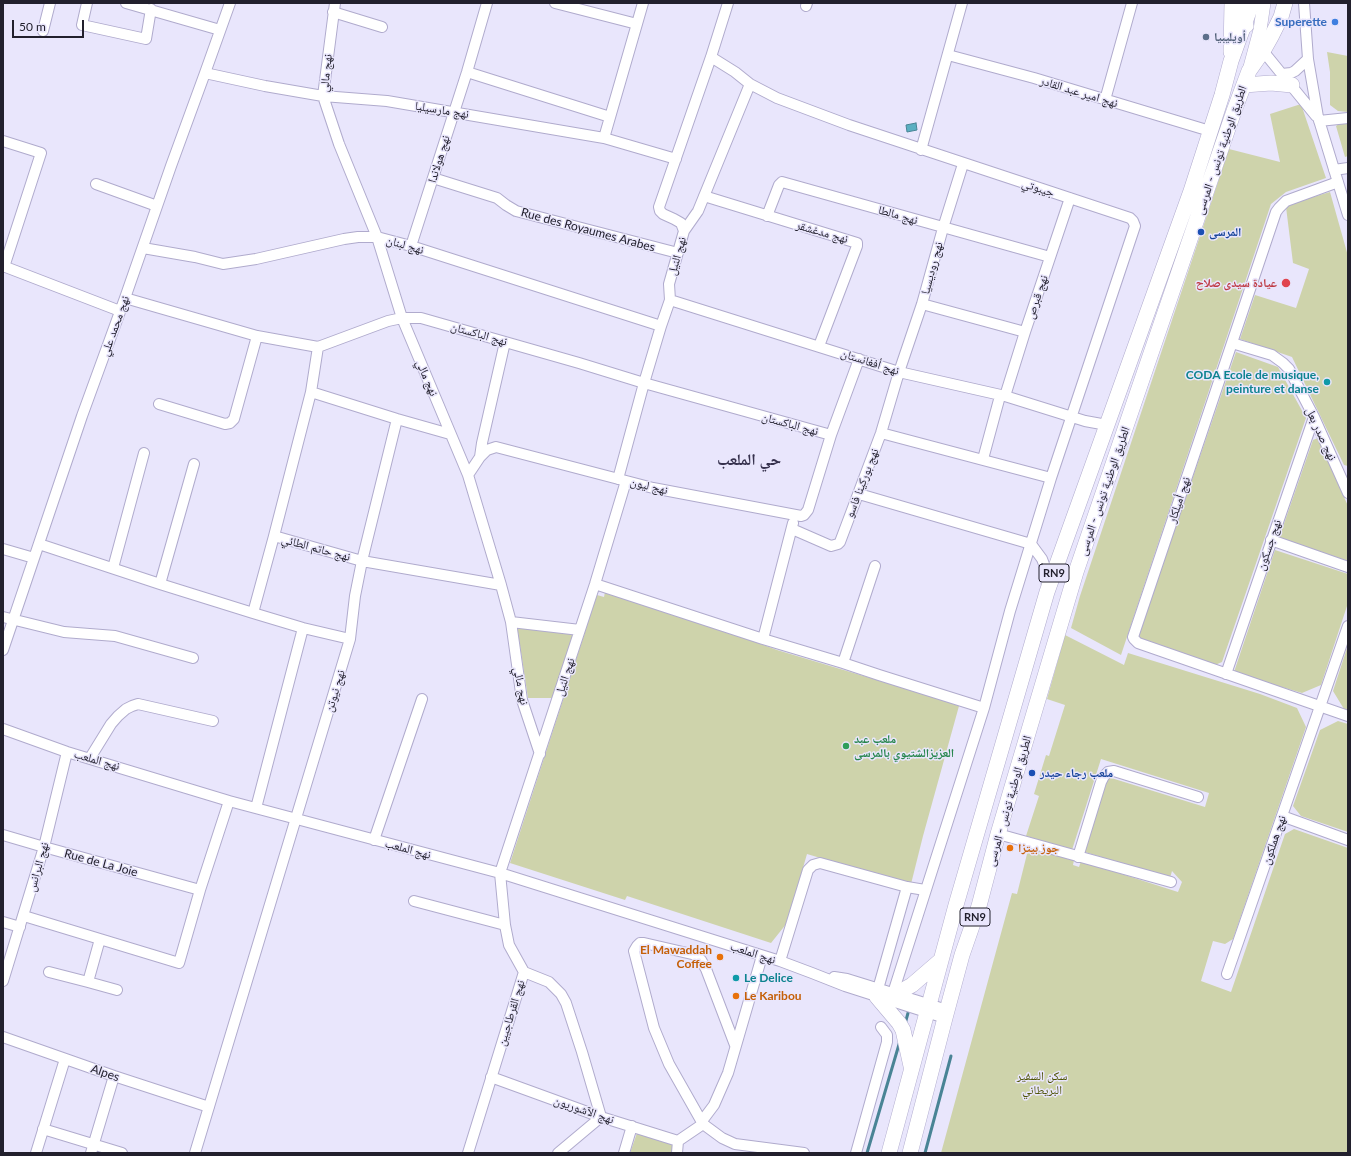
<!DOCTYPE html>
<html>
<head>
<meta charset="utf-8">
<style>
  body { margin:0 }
  #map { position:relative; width:1351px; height:1156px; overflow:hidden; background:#e9e6fc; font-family:Lato,sans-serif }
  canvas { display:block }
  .frame { position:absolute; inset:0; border:4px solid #22202d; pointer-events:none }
  .scale { position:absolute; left:12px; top:20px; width:72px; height:18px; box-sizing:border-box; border:2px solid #22202d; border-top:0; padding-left:5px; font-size:12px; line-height:14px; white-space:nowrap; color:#22202d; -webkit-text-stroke:3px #e9e6fc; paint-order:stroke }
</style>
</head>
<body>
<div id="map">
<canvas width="1351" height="1156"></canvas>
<div class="frame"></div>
<div class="scale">50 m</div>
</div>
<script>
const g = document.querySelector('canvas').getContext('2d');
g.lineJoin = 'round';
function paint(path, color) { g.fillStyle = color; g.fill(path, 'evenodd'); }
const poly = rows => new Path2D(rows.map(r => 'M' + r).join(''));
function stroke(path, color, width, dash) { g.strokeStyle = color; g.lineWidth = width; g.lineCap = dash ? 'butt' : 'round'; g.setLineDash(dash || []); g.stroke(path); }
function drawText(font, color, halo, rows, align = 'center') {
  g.font = font + ' Lato,"Noto Naskh Arabic",sans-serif'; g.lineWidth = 3; g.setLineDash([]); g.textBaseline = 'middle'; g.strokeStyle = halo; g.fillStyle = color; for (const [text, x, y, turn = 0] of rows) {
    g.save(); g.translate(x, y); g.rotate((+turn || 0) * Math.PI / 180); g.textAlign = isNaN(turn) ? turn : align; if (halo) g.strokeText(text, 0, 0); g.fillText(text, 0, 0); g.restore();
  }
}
const green = poly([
  [1327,52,1348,56,1348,112,1338,111,1330,105,1330,72],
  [1301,104,1326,178,1286,192,1271,204,1121,655,1071,628,1080,596,1229,149,1280,162,1270,114],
  [1344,120,1348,121,1348,156,1345,157,1336,126],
  [1330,192,1348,256,1348,466,1344,465,1292,357,1240,339,1255,295,1296,308,1309,269,1293,263,1286,207,1306,199],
  [1236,352,1278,367,1306,418,1222,662,1215,665,1137,639],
  [1318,438,1348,506,1348,561,1279,538,1313,440],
  [1275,550,1348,574,1348,603,1321,685,1302,693,1275,685,1234,672],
  [605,592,726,631,777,650,927,695,959,706,923,836,911,884,901,882,807,854,787,923,771,943,627,896,625,900,510,863,597,595,604,597],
  [517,626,574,634,553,698,528,698],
  [1065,635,1124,665,1128,653,1260,694,1297,708,1306,727,1233,939,1225,944,1213,941,1201,981,1231,992,1285,834,1294,829,1348,848,1348,1153,941,1153,1012,893,1017,894,1029,846,1074,860,1073,865,1079,867,1081,861,1178,892,1182,882,1172,871,1170,878,1085,852,1108,777,1205,807,1209,793,1101,759,1072,850,1026,836,1039,796,1034,794,1046,755,1049,756,1065,705,1047,699],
  [1348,645,1348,710,1344,709,1333,691],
  [1338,721,1348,724,1348,832,1301,816,1293,806,1320,730],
  [637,1133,674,1144,673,1153,630,1153]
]);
const water = poly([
  [916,123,917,130,907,132,906,125,916,123]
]);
const stream = poly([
  [905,1024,908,1013],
  [867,1153,900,1041],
  [925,1153,951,1056]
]);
const minor = poly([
  [87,3,82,25,146,39,151,9],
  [126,3,220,30],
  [335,3,323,96,339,144,377,237,402,318,468,475,501,585,511,622,522,700,540,754],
  [555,3,637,24],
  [1304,3,1308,59,1318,117,1348,215],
  [806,6,807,3],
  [333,12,382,27],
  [43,31,50,3],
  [1263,51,1316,116],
  [948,55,1034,78,1210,131],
  [711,57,735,72,750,84,777,98,849,125,1130,218,1133,221,1135,226,1051,478,1010,611,984,708,893,993],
  [467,72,610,117],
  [205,73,265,86,323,96,387,101,604,138,676,159],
  [1282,74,1291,73,1295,71,1308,59],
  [1105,100,1132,3],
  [1319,121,1348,118],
  [604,138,643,3],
  [3,141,41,153,4,267],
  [921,150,962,3],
  [1334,170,1348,168],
  [433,178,497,198,506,205,516,211,678,253],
  [1338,182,1286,201,1279,208,1276,212,1133,637,1134,639,1138,643,1348,716],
  [96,184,157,206],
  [704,196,857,243,857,246,819,346],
  [767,216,779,185,782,182,1050,257],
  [684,231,698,211,750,84],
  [411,246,467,72,487,3],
  [143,248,195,257,223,264,256,259,344,239,358,237,377,237,411,246,661,326],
  [3,266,120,311],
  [125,298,257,336,318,347,388,321,402,318,421,318,579,363,644,383,831,435],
  [670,300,899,372,1005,396,1085,421,1107,425],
  [922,304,1025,332],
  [1232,343,1272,355,1283,363,1289,369,1314,417,1348,493],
  [318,347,311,392,274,536,362,561,501,585],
  [311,392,397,419,450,434],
  [1005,396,1025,332,1070,198],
  [159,404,225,424,230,423,234,419,257,336],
  [881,433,1051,478],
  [480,457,482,443,505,342],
  [983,459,1000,396],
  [468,475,480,457,487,450,496,447,653,488,801,516,804,515,808,510,831,435,859,359],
  [618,479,644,383,661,326,670,300,669,284,684,231,681,223,674,219,663,214,660,211,659,207,711,57,728,3],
  [859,494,1031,544,1042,559,1045,567,1047,586],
  [792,529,831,546,838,544,840,542,881,433,899,372,922,304,943,228,963,164],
  [1271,540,1348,567],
  [39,544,160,584,253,613,303,628,350,639],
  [3,549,34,558],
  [113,568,144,453],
  [160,584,194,464],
  [595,584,763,639,843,663,879,675,984,708],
  [253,613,274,536],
  [3,617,64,632,115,636,193,658],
  [511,622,580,630],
  [763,639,793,523],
  [3,650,82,416,125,298,171,166,205,73,230,3],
  [843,663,875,566],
  [1226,674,1314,417],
  [3,729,67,752,229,801,500,873,780,961,812,973,845,986,945,1018],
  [90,758,111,724,118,716,126,709,132,706,138,704,213,721],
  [256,808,303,628],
  [1282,816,1348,840],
  [998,834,1171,882],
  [3,835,44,847,200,890],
  [374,840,422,699],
  [1078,857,1101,782,1104,776,1108,772,1114,771,1198,797],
  [414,901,505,925],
  [24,916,179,963,200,890,229,801],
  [3,922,20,927],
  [100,939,88,982,117,990],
  [780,961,808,870,813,865,820,863,907,887,925,890],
  [49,972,88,982],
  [524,972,549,982,561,994,566,1003,582,1052,601,1117,558,1153],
  [1227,974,1348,626],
  [834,977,847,979,947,1010],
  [3,981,44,847,67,752],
  [878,989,907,887],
  [3,1037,114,1076,209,1107],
  [735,1045,706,969,701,960,696,955,644,943,640,943,637,946,634,951,654,1028,669,1064,703,1124,722,1138,735,1144,804,1153],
  [491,1077,601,1117,678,1141],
  [702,1121,714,1105,728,1073,762,956],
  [43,1129,122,1153],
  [36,1153,65,1059],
  [91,1153,114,1076],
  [195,1153,350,639,355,596,362,561,397,419],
  [468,1153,524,972,509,945,505,925,500,873,595,584,626,481],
  [624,1153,632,1126],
  [677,1153,678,1141,703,1124],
  [856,1153,887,1042,887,1035,881,1027]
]);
const major = poly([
  [1239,3,1247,26],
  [1250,67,1260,30,1264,3]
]);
const highway = poly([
  [1231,52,1232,3],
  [1244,85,1271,83,1292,85],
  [896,994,912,985,941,960],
  [877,997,899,1023,903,1030,911,1066],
  [889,1153,956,905,1047,592,1191,191,1222,95,1231,61,1252,3],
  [910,1153,945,1018,962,955,979,906,998,834,1076,572,1234,111,1249,71,1263,51,1272,35,1281,17,1285,3]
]);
const markers = [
  [1335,22,4,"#3f7fe0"],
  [1206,37,4,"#5c6f8a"],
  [1201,232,4,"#1a4fb4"],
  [1286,283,5,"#e0444e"],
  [1327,382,4,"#0f9aa8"],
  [846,746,4,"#2e9e5b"],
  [1032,773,4,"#1a4fb4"],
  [1010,848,4,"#e8710a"],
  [720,957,4,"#e8710a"],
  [736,978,4,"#0f9aa8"],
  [736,996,4,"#e8710a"]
];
const shields = [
  [1054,573,30],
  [975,917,30]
];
const shieldNames = [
  ["RN9",1054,573],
  ["RN9",975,917]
];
const shopNames = [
  ["Superette",1327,22]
];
const serviceNames = [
  ["أويليبيا",1214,37]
];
const streetNames = [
  ["نهج مالي",326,73,-84],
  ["نهج امير عبد القادر",1079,92,17],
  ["نهج مارسيليا",442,110,9],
  ["الطريق الوطنية تونس - المرسى",1221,150,-71],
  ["نهج هولاندا",439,159,-73],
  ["جيبوتي",1038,188,18],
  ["نهج مالطا",898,215,16],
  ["Rue des Royaumes Arabes",588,230,15],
  ["نهج مدغشقر",822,232,16],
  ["نهج لبنان",405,245,16],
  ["نهج النيل",677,256,-74],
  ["نهج روديسيا",932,268,-75],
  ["نهج قبرص",1037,297,-71],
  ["نهج محمد علي",115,326,-70],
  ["نهج الباكستان",479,334,16],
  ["نهج أفغانستان",870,362,18],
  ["نهج مالي",427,378,67],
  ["نهج الباكستان",790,424,15],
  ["نهج صدر بعل",1321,434,65],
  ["نهج بوركينا فاسو",862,483,-69],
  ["نهج ليون",649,486,14],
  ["الطريق الوطنية تونس - المرسى",1104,491,-71],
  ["نهج أميلكار",1179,500,-71],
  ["نهج جسكون",1269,545,-71],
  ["نهج حاتم الطائي",316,548,15],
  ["نهج النيل",565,677,-72],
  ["نهج مالي",521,686,79],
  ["نهج نيوتن",335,691,-73],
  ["نهج الملعب",97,760,16],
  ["الطريق الوطنية تونس - المرسى",1009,801,-74],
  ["نهج هملكون",1274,840,-71],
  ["نهج الملعب",408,849,15],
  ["Rue de La Joie",101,863,15],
  ["نهج البرانس",38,867,-74],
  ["نهج الملعب",753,953,18],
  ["نهج القرطاجيين",511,1013,-73],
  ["Alpes",105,1073,19],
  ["نهج الآشوريون",584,1110,19]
];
const transitNames = [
  ["المرسى",1209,232],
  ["ملعب رجاء حيدر",1040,773]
];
const healthNames = [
  ["عيادة سيدى صلاح",1277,283]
];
const cultureNames = [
  ["CODA Ecole de musique,",1319,375],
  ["peinture et danse",1319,389],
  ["Le Delice",744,978,"left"]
];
const leisureNames = [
  ["ملعب عبد",854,739],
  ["العزيزالشتيوي بالمرسى",854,753]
];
const foodNames = [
  ["جوز بيتزا",1018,848],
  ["El Mawaddah",712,950,"right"],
  ["Coffee",712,964,"right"],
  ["Le Karibou",744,996]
];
const parkNames = [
  ["سكن السفير",1042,1076],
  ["البريطاني",1042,1090]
];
const districtNames = [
  ["حي الملعب",749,460]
];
paint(green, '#ced3ab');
paint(water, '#5aafc1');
stroke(water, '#498495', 1);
stroke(stream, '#498495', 3);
stroke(minor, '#b0abcd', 12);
stroke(major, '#b0abcd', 14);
stroke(highway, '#b0abcd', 16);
stroke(minor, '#fff', 10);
stroke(major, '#fff', 13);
stroke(highway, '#fff', 15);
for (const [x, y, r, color] of markers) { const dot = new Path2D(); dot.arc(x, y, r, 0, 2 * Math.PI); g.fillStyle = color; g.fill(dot); stroke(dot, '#e9e6fc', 1.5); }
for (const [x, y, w] of shields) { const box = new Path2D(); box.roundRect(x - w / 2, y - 9, w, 18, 3); g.fillStyle = '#e9e6fc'; g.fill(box); stroke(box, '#22202d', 1); }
drawText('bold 11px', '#22202d', null, shieldNames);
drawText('bold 12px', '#366cbe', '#e9e6fc', shopNames, 'right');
drawText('bold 12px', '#4e5e75', '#e9e6fc', serviceNames, 'left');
drawText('12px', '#22202d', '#e9e6fc', streetNames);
drawText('bold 12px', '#164399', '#e9e6fc', transitNames, 'left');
drawText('bold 12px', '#be3a42', '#e9e6fc', healthNames, 'right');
drawText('bold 12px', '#0d838f', '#e9e6fc', cultureNames, 'right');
drawText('bold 12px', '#27864d', '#e9e6fc', leisureNames, 'left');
drawText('bold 12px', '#c56008', '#e9e6fc', foodNames, 'left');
drawText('12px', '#4c5100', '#e9e6fc', parkNames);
drawText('bold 16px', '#36314d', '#e9e6fc', districtNames);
</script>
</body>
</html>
